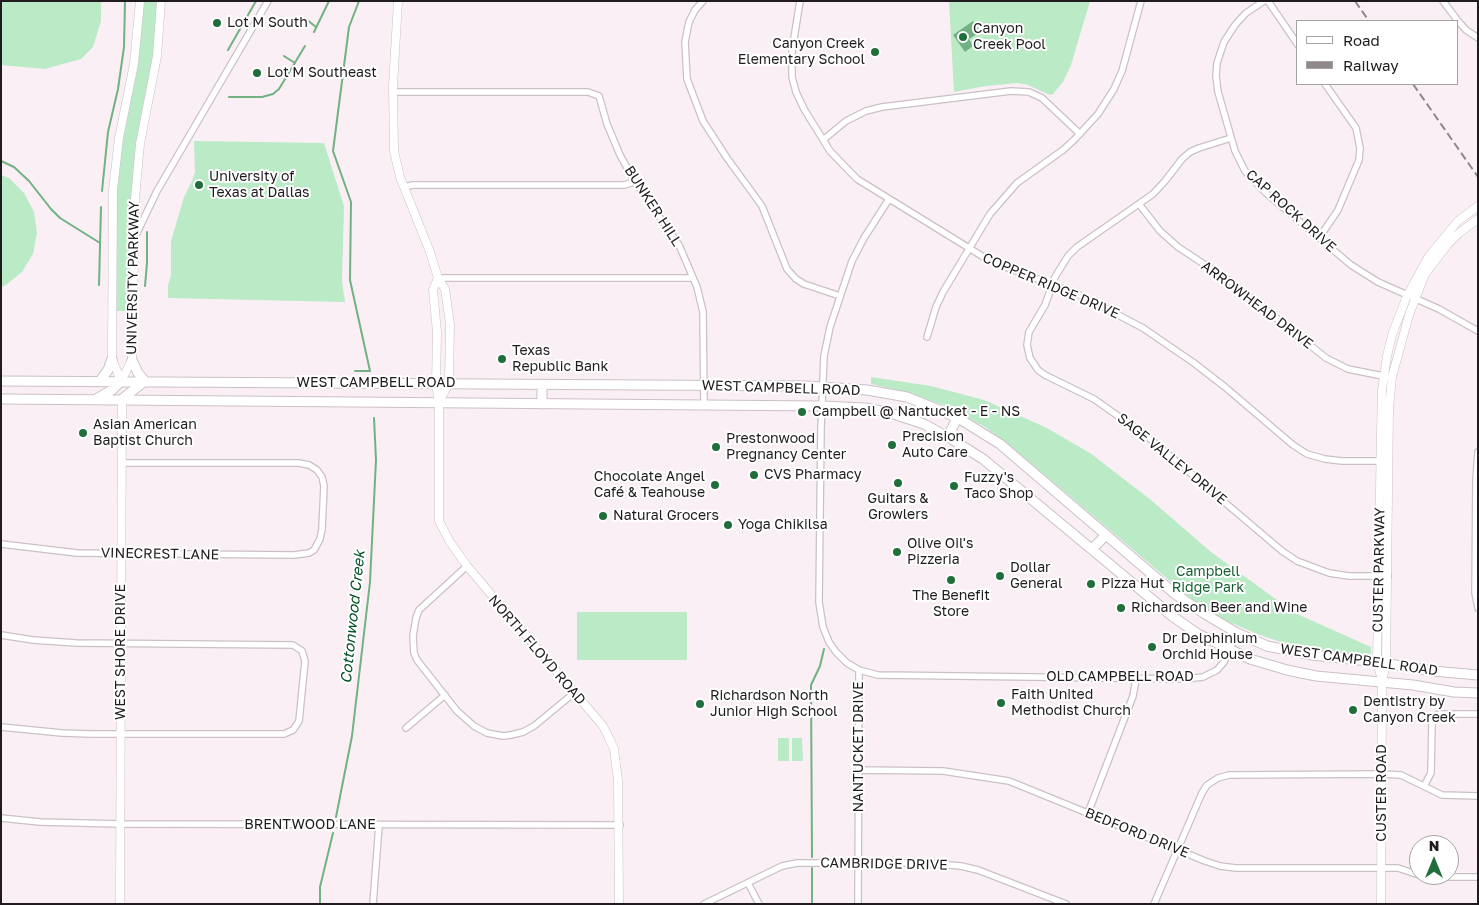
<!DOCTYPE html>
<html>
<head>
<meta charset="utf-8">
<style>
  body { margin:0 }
  #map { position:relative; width:1479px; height:905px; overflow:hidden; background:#fbeff6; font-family:"Golos Text",sans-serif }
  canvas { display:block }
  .frame { position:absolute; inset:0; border:2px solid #1f1b1e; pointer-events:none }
  .legend { position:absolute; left:1296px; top:20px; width:162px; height:65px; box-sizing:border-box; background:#fff; border:1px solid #a5a4a5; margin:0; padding:6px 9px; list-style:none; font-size:15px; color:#1f1b1e }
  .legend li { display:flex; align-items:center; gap:10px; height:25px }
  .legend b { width:25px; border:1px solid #a5a4a5 }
  .north { position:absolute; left:1409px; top:835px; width:50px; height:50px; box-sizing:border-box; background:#fff; border:1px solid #a5a4a5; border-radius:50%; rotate:0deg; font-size:14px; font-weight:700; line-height:20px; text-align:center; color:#1f1b1e }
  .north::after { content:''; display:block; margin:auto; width:18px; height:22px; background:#216e3d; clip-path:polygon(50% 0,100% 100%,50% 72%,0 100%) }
</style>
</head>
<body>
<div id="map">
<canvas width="1479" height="905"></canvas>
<div class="frame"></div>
<ul class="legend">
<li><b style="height:6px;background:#fff"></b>Road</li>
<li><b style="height:6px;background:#90888d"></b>Railway</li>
</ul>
<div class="north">N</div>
</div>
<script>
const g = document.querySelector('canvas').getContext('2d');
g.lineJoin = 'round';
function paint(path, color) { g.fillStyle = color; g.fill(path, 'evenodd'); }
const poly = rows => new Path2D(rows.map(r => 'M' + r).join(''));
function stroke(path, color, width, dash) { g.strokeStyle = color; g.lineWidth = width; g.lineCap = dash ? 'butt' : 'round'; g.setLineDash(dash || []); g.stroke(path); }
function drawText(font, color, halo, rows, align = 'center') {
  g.font = font + ' "Golos Text",sans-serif'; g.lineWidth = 4; g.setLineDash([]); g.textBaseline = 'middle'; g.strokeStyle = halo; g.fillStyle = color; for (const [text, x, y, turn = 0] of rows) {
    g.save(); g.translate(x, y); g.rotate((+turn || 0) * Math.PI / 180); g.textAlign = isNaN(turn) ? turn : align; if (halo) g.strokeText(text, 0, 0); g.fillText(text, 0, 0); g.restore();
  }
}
const green = poly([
  [1,1,101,1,101,21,93,47,81,59,45,69,1,65],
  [143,1,158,1,158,23,151,70,139,138,131,194,128,311,115,311,116,193,122,138,137,61],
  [949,1,1090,1,1071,65,1063,82,1053,94,1050,95,1028,85,1018,83,986,86,954,92],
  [194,141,324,143,344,206,342,281,345,302,168,298,168,285,171,275,171,241,184,197,192,181,195,172],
  [1,175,9,178,24,193,34,212,37,233,33,254,22,272,6,285,1,287],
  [871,377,931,386,984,400,1045,427,1090,453,1151,500,1211,552,1295,613,1371,647,1371,656,1327,652,1296,647,1257,634,1218,617,1189,597,1014,449,985,427,948,407,910,393,871,384],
  [577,612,687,612,687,660,577,660],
  [778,738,789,738,789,761,778,761],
  [792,738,802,738,803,761,792,761]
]);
const water = poly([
  [973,21,980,32,969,39,973,46,965,52,953,35]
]);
const stream = poly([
  [306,19,316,27],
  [314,32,329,1],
  [228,50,256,1],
  [284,56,295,63],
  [229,97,262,97,273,94,279,89,305,46],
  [1,161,14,167,29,181,51,209,60,218,100,243],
  [102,191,108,132,118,89,124,47,125,1],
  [99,285,101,207],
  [145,286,147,263,147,232],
  [355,371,370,371,350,280,351,202,333,151,349,27,359,1],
  [336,817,352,736,370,582,376,460,374,418],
  [812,857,811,685,820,666,824,649],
  [812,868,812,904],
  [320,904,320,887,333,833]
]);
const minor = poly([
  [703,1,695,10,689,22,685,42,687,79,703,121,727,158,762,206,787,269,796,279,804,284,840,296],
  [800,1,792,51,792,77,796,92,804,109,830,151,857,179,990,261,1082,296,1143,328,1194,363,1225,387,1293,445,1307,454,1325,459,1342,461,1385,461],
  [1264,1,1246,13,1235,25,1224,42,1217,63,1216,76,1218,92,1235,151,1245,171,1266,193,1351,265,1378,282,1439,309,1478,331],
  [1268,1,1298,45],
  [1443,1,1458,21],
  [1458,21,1466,30,1478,38],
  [393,92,588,92,599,96,607,124,620,155,635,182,679,245,697,287,703,312,704,405],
  [1231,138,1199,148,1190,152,1182,159,1165,181,1153,194,1077,247,1068,256,1055,277,1045,305,1029,332,1027,345,1030,358,1038,370,1045,375,1094,399,1149,438,1282,551,1297,561,1329,573,1349,576,1388,576],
  [823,140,846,121,866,111,882,107,1011,91,1029,92,1042,98,1080,134],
  [404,187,413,185,624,185,635,182],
  [889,199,864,238,852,261,830,327,824,356,821,428,819,602,823,627,829,642,836,652,847,663,859,670,878,675,1185,679,1203,677,1217,670,1224,662,1237,633],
  [1139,204,1160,231,1178,247,1234,284,1326,358,1348,369,1388,377],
  [135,237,157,191,268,1],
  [1319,238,1338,210,1359,160,1360,148,1356,128,1325,84],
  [438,278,693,278],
  [927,337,936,307,943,292,990,214,1017,183,1063,150,1074,140,1098,114,1114,89,1122,71,1141,1],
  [1478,452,1476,479,1475,593,1478,608],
  [1,544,77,553,294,555,309,553,314,550,320,539,322,529,324,486,322,477,317,470,309,465,299,463,122,463],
  [467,566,419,610,416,618,413,636,414,653,417,660,457,711,474,726,487,733,503,736,511,735,523,732,534,726,574,693],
  [1,635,33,640,76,643,293,645,302,651,305,661,299,721,293,730,284,734,91,734,62,733,1,727],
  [406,728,445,695],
  [859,770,943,771,1009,781,1205,861,1220,866,1236,868,1398,868,1419,875],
  [1424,786,1431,773,1432,722,1434,717,1439,714,1478,714],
  [1088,813,1133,696,1136,679],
  [1,818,40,822,120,824,620,825],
  [1420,875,1433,877,1478,877],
  [748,883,759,904],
  [373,904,379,825],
  [704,904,782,866,797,863,925,863,961,866,978,870,1066,904],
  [858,904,859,670],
  [1154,904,1202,793,1207,785,1218,778,1229,775,1382,774,1401,775,1442,795,1478,796]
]);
const tertiary = poly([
  [398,1,393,86,394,151,400,177,430,252,438,278,445,289,450,324,449,384,439,401],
  [438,278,433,290,437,332,436,384,439,402,439,521,450,542,467,566,603,726,609,738,614,749,618,780,619,904],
  [121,381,132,360,135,198,140,144,157,56,161,1],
  [121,381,112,359,113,190,119,138,134,64,140,1],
  [1382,680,1377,662,1381,433,1382,390,1387,356,1392,335,1407,296,1429,256,1458,221,1478,206],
  [120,904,122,399],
  [1381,904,1382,682,1386,663,1389,408,1392,377,1409,315,1425,274,1448,244,1459,233,1478,219]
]);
const secondary = poly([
  [132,360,138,373,145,381],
  [1,381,807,386,867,390,907,397,958,418,1000,444,1175,594,1205,614,1237,633,1267,646,1312,655,1377,662,1433,671,1478,675],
  [100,381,108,370,112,359],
  [542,385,542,404],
  [1,399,822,406,865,408,887,412,924,424,953,440,983,459,1172,616,1198,634,1250,659,1287,670,1316,676,1413,685,1454,692,1478,693],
  [96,399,112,390,121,381],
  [122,399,145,381],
  [948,437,957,418],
  [1092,549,1106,535]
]);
const rail = poly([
  [1355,1,1369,21],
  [1413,84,1478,177]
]);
const markers = [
  [217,23,5,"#216e3d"],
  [963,37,5,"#216e3d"],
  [875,52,5,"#216e3d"],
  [257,73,5,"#216e3d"],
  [199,185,5,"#216e3d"],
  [502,359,5,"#216e3d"],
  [802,412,5,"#216e3d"],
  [83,433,5,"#216e3d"],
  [892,445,5,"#216e3d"],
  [716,447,5,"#216e3d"],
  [754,475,5,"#216e3d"],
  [898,483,5,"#216e3d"],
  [715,485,5,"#216e3d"],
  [954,486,5,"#216e3d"],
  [603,516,5,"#216e3d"],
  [728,525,5,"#216e3d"],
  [897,552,5,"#216e3d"],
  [1000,576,5,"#216e3d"],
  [951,580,5,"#216e3d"],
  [1091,584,5,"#216e3d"],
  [1121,608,5,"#216e3d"],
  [1152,647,5,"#216e3d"],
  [1001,703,5,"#216e3d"],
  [700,704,5,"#216e3d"],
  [1353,710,5,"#216e3d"]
];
const poiNames = [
  ["Lot M South",227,23],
  ["Canyon",973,29],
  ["Creek Pool",973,45],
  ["Canyon Creek",865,44,"right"],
  ["Elementary School",865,60,"right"],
  ["Lot M Southeast",267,73],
  ["University of",209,177],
  ["Texas at Dallas",209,193],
  ["Texas",512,351],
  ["Republic Bank",512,367],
  ["Campbell @ Nantucket - E - NS",812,412],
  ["Asian American",93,425],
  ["Baptist Church",93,441],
  ["Precision",902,437],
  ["Auto Care",902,453],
  ["Prestonwood",726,439],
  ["Pregnancy Center",726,455],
  ["CVS Pharmacy",764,475],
  ["Chocolate Angel",705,477,"right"],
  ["Café & Teahouse",705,493,"right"],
  ["Fuzzy's",964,478],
  ["Taco Shop",964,494],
  ["Guitars &",898,499,"center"],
  ["Growlers",898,515,"center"],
  ["Natural Grocers",613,516],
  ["Yoga Chikilsa",738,525],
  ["Olive Oil's",907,544],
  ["Pizzeria",907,560],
  ["Dollar",1010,568],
  ["General",1010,584],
  ["Pizza Hut",1101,584],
  ["The Benefit",951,596,"center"],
  ["Store",951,612,"center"],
  ["Richardson Beer and Wine",1131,608],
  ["Dr Delphinium",1162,639],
  ["Orchid House",1162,655],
  ["Faith United",1011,695],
  ["Methodist Church",1011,711],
  ["Richardson North",710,696],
  ["Junior High School",710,712],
  ["Dentistry by",1363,702],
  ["Canyon Creek",1363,718]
];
const streetNames = [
  ["BUNKER HILL",653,206,57],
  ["CAP ROCK DRIVE",1291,211,42],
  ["UNIVERSITY PARKWAY",133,278,-89],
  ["COPPER RIDGE DRIVE",1051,286,23],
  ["ARROWHEAD DRIVE",1257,305,37],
  ["WEST CAMPBELL ROAD",376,383],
  ["WEST CAMPBELL ROAD",781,388,2],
  ["SAGE VALLEY DRIVE",1172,459,39],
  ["VINECREST LANE",160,554,1],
  ["CUSTER PARKWAY",1379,570,-89],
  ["NORTH FLOYD ROAD",537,650,49],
  ["WEST SHORE DRIVE",121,652,-90],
  ["WEST CAMPBELL ROAD",1359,660,8],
  ["OLD CAMPBELL ROAD",1120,677],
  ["NANTUCKET DRIVE",859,747,-90],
  ["CUSTER ROAD",1382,793,-90],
  ["BRENTWOOD LANE",310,825],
  ["BEDFORD DRIVE",1137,833,22],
  ["CAMBRIDGE DRIVE",884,864,1]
];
const parkNames = [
  ["Campbell",1208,572],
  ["Ridge Park",1208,588]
];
const waterNames = [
  ["Cottonwood Creek",353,617,-84]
];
paint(green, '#bbeac6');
paint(water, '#71b182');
stroke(stream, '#71b182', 2);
stroke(minor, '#cbc0c7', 8);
stroke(tertiary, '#cbc0c7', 9);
stroke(secondary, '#cbc0c7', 11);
stroke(minor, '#fff', 5.5);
stroke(tertiary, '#fff', 8);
stroke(secondary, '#fff', 9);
stroke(rail, '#90888d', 2, [8, 4]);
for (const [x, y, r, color] of markers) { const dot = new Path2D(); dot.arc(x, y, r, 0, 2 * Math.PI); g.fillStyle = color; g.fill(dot); stroke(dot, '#fff', 2); }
drawText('14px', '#1f1b1e', '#fff', poiNames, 'left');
drawText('14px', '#1f1b1e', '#fff', streetNames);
drawText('14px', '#175e32', '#fff', parkNames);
drawText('italic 15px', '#035226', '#fff', waterNames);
</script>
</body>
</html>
